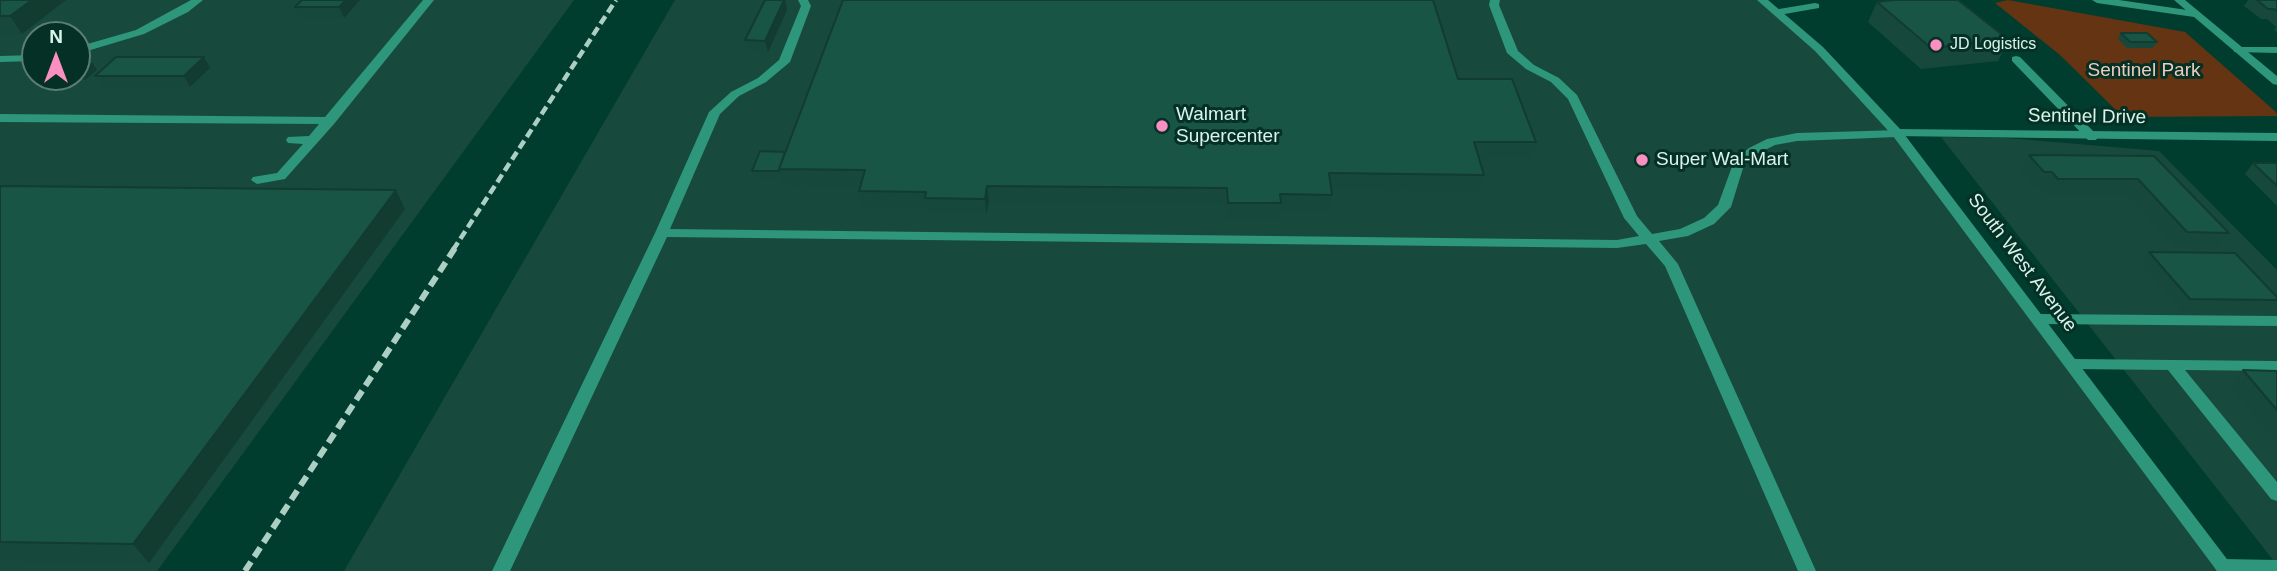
<!DOCTYPE html>
<html>
<head>
<meta charset="utf-8">
<style>
  body { margin:0 }
  #map { position:relative; width:2277px; height:571px; overflow:hidden; background:#003d2e; font-family:Arial,sans-serif }
  canvas { display:block }
  .north { position:absolute; left:21px; top:21px; width:70px; height:70px; box-sizing:border-box; background:#053025; border:2px solid #5a7e74; border-radius:50%; rotate:0deg; font-size:19px; font-weight:700; line-height:28px; text-align:center; color:#d9f4ea }
  .north::after { content:''; display:block; margin:auto; width:24px; height:32px; background:#fc8fc2; clip-path:polygon(50% 0,100% 100%,50% 72%,0 100%) }
</style>
</head>
<body>
<div id="map">
<canvas width="2277" height="571"></canvas>
<div class="north">N</div>
</div>
<script>
const g = document.querySelector('canvas').getContext('2d');
g.lineJoin = 'round';
function paint(path, color) { g.fillStyle = color; g.fill(path, 'evenodd'); }
const poly = rows => new Path2D(rows.map(r => 'M' + r).join(''));
function stroke(path, color, width, dash) { g.strokeStyle = color; g.lineWidth = width; g.lineCap = dash ? 'butt' : 'round'; g.setLineDash(dash || []); g.stroke(path); }
function drawText(font, color, halo, rows, align = 'center') {
  g.font = font + ' Arial,sans-serif'; g.lineWidth = 6; g.setLineDash([]); g.textBaseline = 'middle'; g.strokeStyle = halo; g.fillStyle = color; for (const [text, x, y, turn = 0] of rows) {
    g.save(); g.translate(x, y); g.rotate((+turn || 0) * Math.PI / 180); g.textAlign = isNaN(turn) ? turn : align; if (halo) g.strokeText(text, 0, 0); g.fillText(text, 0, 0); g.restore();
  }
}
const built = poly([
  [0,0,574,0,157,571,0,571],
  [35,35,77,35,77,77,35,77],
  [675,0,1760,0,1777,12,1876,110,2223,571,344,571],
  [1941,137,2007,138,2159,151,2277,270,2277,565]
]);
const green = poly([
  [2008,0,2185,32,2276,112,2277,116,2123,117,2060,55,1995,3]
]);
const service = poly([
  [191,0,203,0,188,12,144,34,77,54,77,47,136,30,191,0],
  [423,0,434,0,334,124,285,179,257,184,251,180,253,177,277,173,303,144,288,143,286,140,288,137,309,136,319,124,0,122,0,114,325,117,423,0],
  [798,0,808,0,811,6,790,62,766,82,739,96,720,114,670,229,1617,240,1639,236,1624,218,1568,99,1551,82,1526,69,1507,53,1489,5,1490,0,1500,0,1499,5,1518,51,1534,65,1559,78,1577,95,1637,216,1652,234,1680,229,1704,218,1718,205,1734,161,1749,148,1767,139,1797,133,1901,130,1903,133,1901,136,1897,137,1797,141,1775,145,1757,154,1744,165,1731,207,1714,224,1688,236,1659,241,1678,264,1816,571,1798,571,1665,266,1646,244,1617,248,667,237,510,571,492,571,655,233,709,112,731,92,758,78,779,60,801,6,798,0],
  [2092,0,2119,0,2194,11,2199,14,2194,17,2097,3,2092,0],
  [1815,3,1819,4,1819,8,1779,15,1774,12,1779,9,1815,3],
  [2238,47,2277,47,2277,53,2234,52,2234,48,2238,47],
  [35,55,35,61,0,62,0,56,35,55],
  [2016,56,2020,57,2096,134,2098,137,2096,140,2088,140,2012,61,2012,57,2016,56],
  [2039,314,2277,316,2277,326,2039,324,2032,319,2039,314],
  [2073,359,2277,361,2277,371,2185,370,2277,482,2277,501,2271,499,2168,370,2073,369,2068,368,2066,364,2068,360,2073,359],
  [2223,559,2277,560,2277,571,2217,571,2214,566,2217,561,2223,559]
]);
const minor = poly([
  [2174,0,2185,0,2277,76,2277,85,2273,84,2174,0],
  [1897,129,2277,133,2277,141,1893,136,1891,133,1893,130,1897,129]
]);
const tertiary = poly([
  [1757,0,1768,0,1823,47,1901,130,2236,571,2217,571,1893,136,1815,51,1757,0]
]);
const railFar1 = poly([
  [453,250,616,0]
]);
const rail = poly([
  [245,571,455,248]
]);
const wall = poly([
  [0,0,66,0,22,34,0,34],
  [302,0,360,0,344,18,301,18,295,7],
  [785,0,787,10,768,52,748,51,745,40],
  [2248,0,2277,0,2277,32,2274,30,2276,27,2267,19,2261,19,2244,6],
  [1877,2,2009,40,1998,61,1921,69,1868,22],
  [2121,33,2157,42,2153,48,2127,48,2118,39],
  [77,64,93,64,97,70,85,80,50,80,48,77,77,77],
  [210,68,190,87,102,87,95,76],
  [1458,79,1536,142,1532,158,1479,158,1484,175,1480,191,1331,189,1332,195,1330,211,1280,210,1279,219,1227,219,1226,204,989,202,986,214,927,214,926,208,862,207,859,191,861,186,782,185,781,178,754,177,752,171,785,152],
  [2029,155,2154,156,2229,233,2217,249,2176,248,2127,195,2049,195,2043,188,2035,188,2020,170],
  [2253,163,2277,163,2277,206,2245,174],
  [0,186,396,190,405,209,149,563,0,561],
  [2149,252,2277,297,2277,305,2271,312,2181,311,2140,264],
  [2243,370,2277,371,2277,443,2229,386]
]);
const shadedWall = poly([
  [32,0,66,0,22,34,10,16],
  [346,0,360,0,344,18,339,7],
  [785,0,787,10,768,52,765,41],
  [204,57,210,68,190,87,184,76],
  [93,64,97,70,85,80,81,75],
  [987,186,989,202,986,214,985,199],
  [396,190,405,209,149,563,133,544]
]);
const building = poly([
  [0,0,32,0,10,16,0,16,0,0],
  [302,0,346,0,339,7,295,7,302,0],
  [765,0,784,0,765,41,745,40,765,0],
  [843,0,1433,0,1458,79,1512,79,1536,142,1474,142,1484,175,1329,173,1332,195,1280,194,1281,203,1228,203,1227,188,987,186,985,199,925,198,926,192,859,191,865,170,779,169,843,0],
  [1894,0,1958,0,2009,40,1931,48,1877,2,1894,0],
  [2257,0,2277,0,2277,11,2274,9,2268,9,2257,0],
  [2121,33,2147,33,2157,42,2130,42,2121,33],
  [116,57,204,57,184,76,95,76,116,57],
  [77,64,93,64,81,75,77,75,77,64],
  [760,151,785,152,779,169,779,171,752,171,760,151],
  [2029,155,2154,156,2229,233,2187,232,2138,179,2058,179,2052,172,2044,172,2029,155],
  [2253,163,2277,163,2277,186,2253,163],
  [0,186,396,190,133,544,0,542,0,186],
  [2149,252,2235,253,2277,297,2277,300,2190,299,2149,252],
  [2243,370,2277,371,2277,410,2243,370]
]);
const markers = [
  [1936,45,7,"#fc8fc2"],
  [1162,126,7,"#fc8fc2"],
  [1642,160,7,"#fc8fc2"]
];
const farPoinames = [
  ["JD Logistics",1950,45]
];
const parkNames = [
  ["Sentinel Park",2144,71]
];
const poiNames = [
  ["Walmart",1176,115],
  ["Supercenter",1176,137],
  ["Super Wal-Mart",1656,160]
];
const streetNames = [
  ["Sentinel Drive",2087,117,1],
  ["South West Avenue",2022,263,53]
];
paint(built, '#18493d');
paint(green, '#653412');
paint(service, '#2e967b');
paint(minor, '#2e967b');
paint(tertiary, '#2e967b');
stroke(railFar1, '#accec3', 4.5, [9, 4.5]);
stroke(rail, '#accec3', 6, [11, 6]);
paint(wall, '#16493b');
paint(shadedWall, '#123c30');
paint(building, '#195545');
stroke(building, '#123c30', 2);
for (const [x, y, r, color] of markers) { const dot = new Path2D(); dot.arc(x, y, r, 0, 2 * Math.PI); g.fillStyle = color; g.fill(dot); stroke(dot, '#053025', 2.5); }
drawText('16px', '#d9f4ea', '#053025', farPoinames, 'left');
drawText('19px', '#ebcebe', '#053025', parkNames);
drawText('19px', '#d9f4ea', '#053025', poiNames, 'left');
drawText('19px', '#d9f4ea', '#053025', streetNames);
</script>
</body>
</html>
